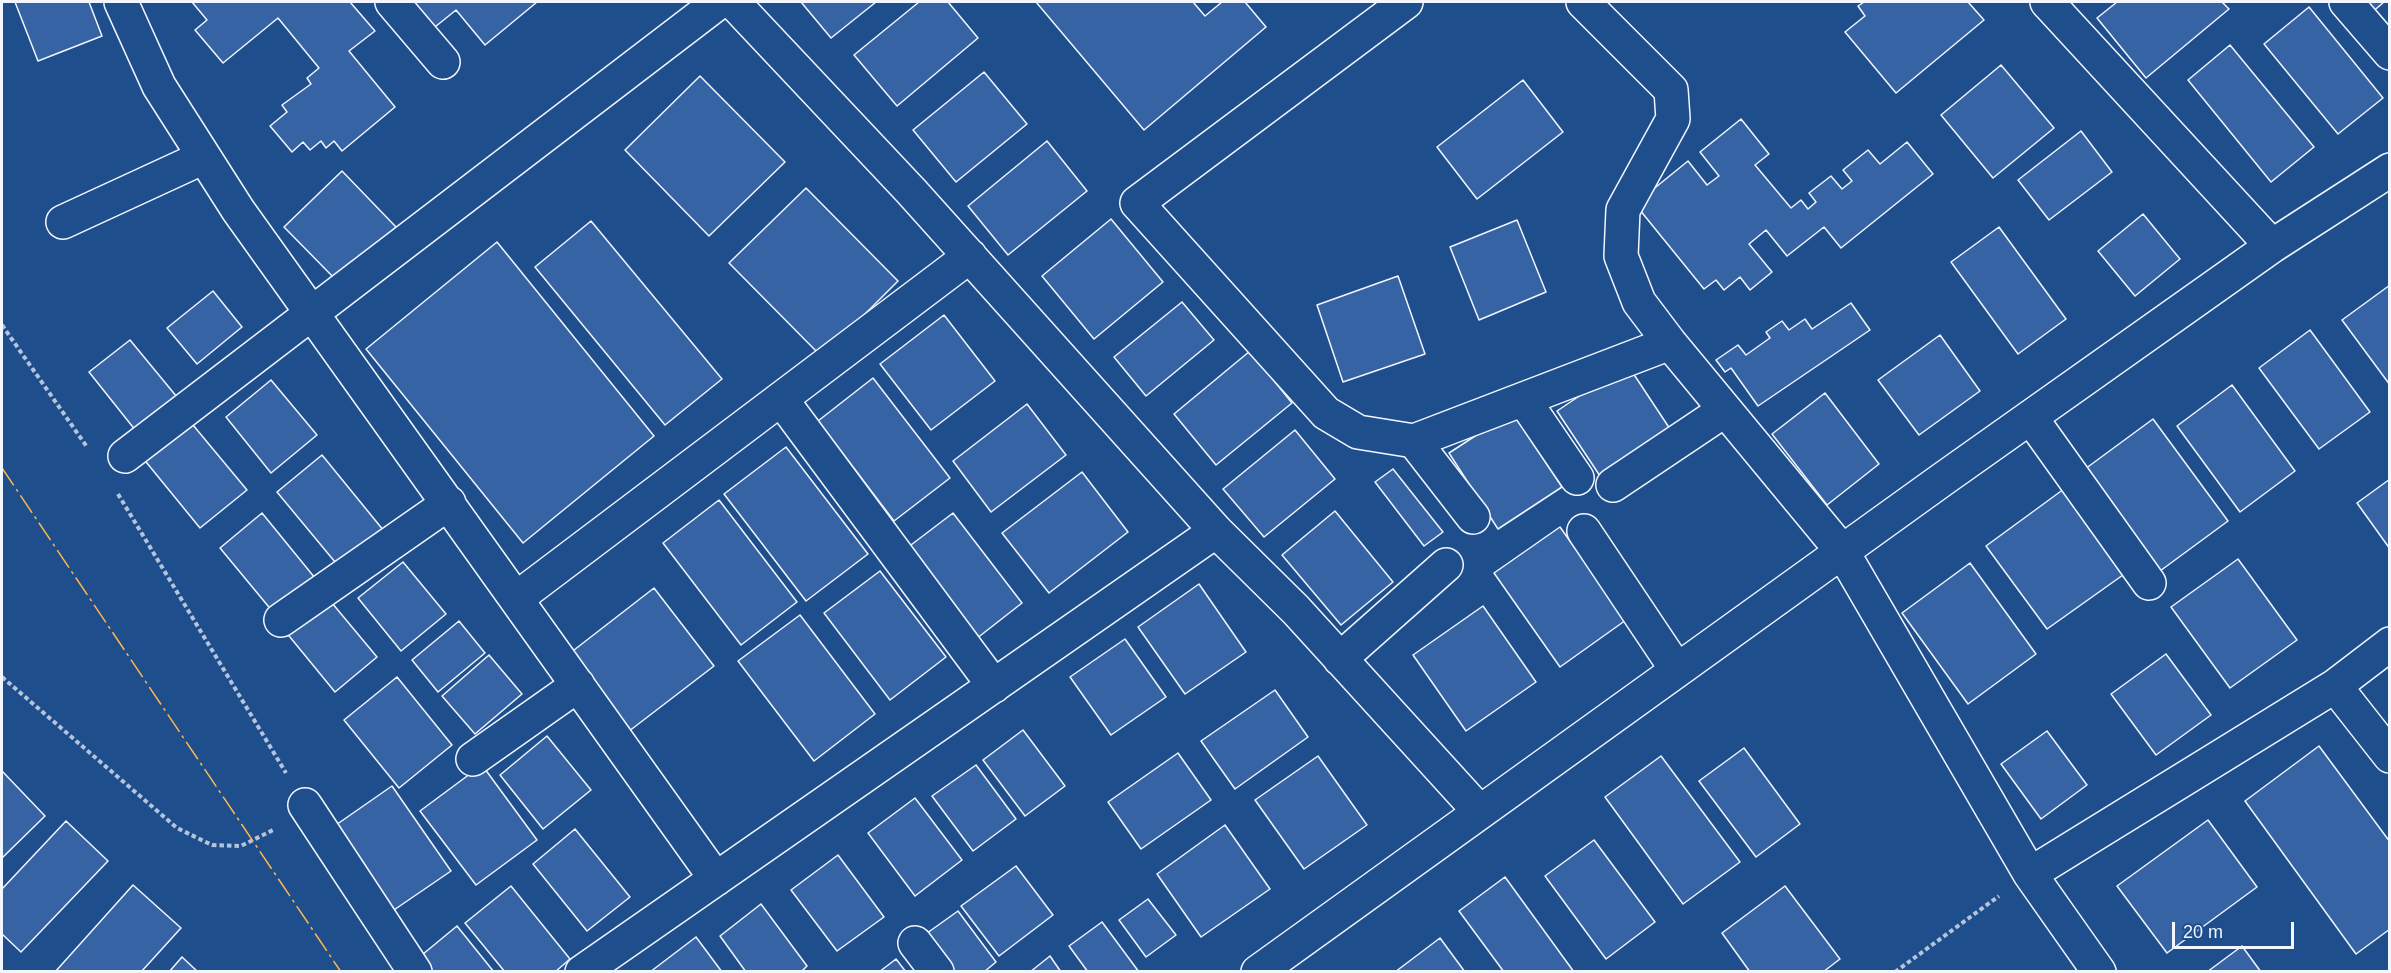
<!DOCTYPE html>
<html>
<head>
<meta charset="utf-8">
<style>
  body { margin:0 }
  #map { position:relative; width:2391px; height:973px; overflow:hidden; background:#1f4e8c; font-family:Arial,sans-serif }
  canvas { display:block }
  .frame { position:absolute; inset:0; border:3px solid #f2f6ff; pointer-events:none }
  .scale { position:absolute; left:2172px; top:922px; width:122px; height:27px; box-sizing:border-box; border:3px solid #f2f6ff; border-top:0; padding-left:8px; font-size:18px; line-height:21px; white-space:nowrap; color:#f2f6ff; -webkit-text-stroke:4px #1f4e8c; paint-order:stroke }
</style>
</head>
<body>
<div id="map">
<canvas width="2391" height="973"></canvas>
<div class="frame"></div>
<div class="scale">20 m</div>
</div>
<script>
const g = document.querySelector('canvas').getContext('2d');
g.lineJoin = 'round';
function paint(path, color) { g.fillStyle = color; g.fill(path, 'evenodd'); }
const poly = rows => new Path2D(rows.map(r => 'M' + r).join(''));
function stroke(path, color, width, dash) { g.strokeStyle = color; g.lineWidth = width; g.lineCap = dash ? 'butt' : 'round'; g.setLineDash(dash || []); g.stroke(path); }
const building = poly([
  [15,2,89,2,102,36,38,61,15,2],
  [192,2,350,2,375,31,349,51,395,107,342,151,334,141,326,148,321,141,310,150,303,142,292,152,270,126,287,112,282,105,311,84,307,78,319,68,278,18,223,63,195,30,207,20,192,2],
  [414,2,537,2,485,45,456,10,435,27,414,2],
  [801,2,876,2,831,38,801,2],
  [919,2,948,2,978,38,897,106,854,55,919,2],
  [1036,2,1193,2,1205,16,1222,2,1245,2,1266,27,1144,130,1036,2],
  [1864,2,1968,2,1984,20,1896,93,1845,32,1865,16,1858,6,1864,2],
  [2117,2,2222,2,2229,9,2146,78,2097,18,2117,2],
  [2360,2,2384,2,2370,14,2360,2],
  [2309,7,2383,98,2338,134,2264,44,2309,7],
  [2230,45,2314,147,2271,182,2188,80,2230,45],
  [2001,65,2054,128,1993,178,1941,115,2001,65],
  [984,72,1027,124,956,182,913,130,984,72],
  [700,76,785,162,709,236,625,150,700,76],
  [1523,80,1563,132,1477,199,1437,147,1523,80],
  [1741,119,1769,154,1755,165,1791,208,1801,200,1808,209,1816,202,1809,193,1831,176,1842,189,1852,181,1843,170,1868,150,1880,164,1907,142,1933,174,1841,248,1824,227,1787,256,1766,230,1749,244,1772,272,1750,290,1740,277,1724,290,1716,280,1704,289,1635,204,1688,161,1707,185,1719,176,1700,152,1741,119],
  [2081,131,2112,172,2049,220,2018,180,2081,131],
  [1047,141,1087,191,1008,255,968,206,1047,141],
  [342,171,396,227,339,283,284,227,342,171],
  [806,188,898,281,822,357,729,263,806,188],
  [2143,214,2180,259,2135,296,2098,251,2143,214],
  [1111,219,1163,282,1094,339,1042,276,1111,219],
  [1517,220,1546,292,1479,320,1450,247,1517,220],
  [591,221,722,379,665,425,535,267,591,221],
  [1999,227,2066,319,2018,354,1951,262,1999,227],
  [497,242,654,436,523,543,366,349,497,242],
  [1398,276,1425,354,1343,382,1317,305,1398,276],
  [2390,285,2390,385,2342,320,2390,285],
  [213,291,242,327,197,364,167,328,213,291],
  [1182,302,1214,340,1146,396,1114,357,1182,302],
  [1851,303,1870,330,1758,406,1731,368,1725,372,1716,360,1738,345,1746,355,1770,338,1766,332,1782,321,1789,330,1805,319,1812,329,1851,303],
  [944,315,995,381,931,430,880,364,944,315],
  [2310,330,2370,412,2319,449,2259,368,2310,330],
  [1940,335,1980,391,1919,435,1878,380,1940,335],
  [130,340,177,397,136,431,89,372,130,340],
  [1250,351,1292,403,1216,465,1174,414,1250,351],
  [1627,364,1672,432,1602,479,1557,411,1627,364],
  [873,378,950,478,894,521,818,421,873,378],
  [271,380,317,435,271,473,226,417,271,380],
  [2232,385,2295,471,2240,512,2177,426,2232,385],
  [1825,393,1879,464,1827,505,1772,434,1825,393],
  [1027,404,1066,455,991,512,953,461,1027,404],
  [1512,412,1562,487,1498,529,1449,453,1512,412],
  [188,419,247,490,200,528,142,457,188,419],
  [2153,419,2228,521,2160,571,2085,469,2153,419],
  [1295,430,1335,479,1264,537,1223,489,1295,430],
  [786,447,868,554,806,601,724,494,786,447],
  [322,455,384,531,340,568,277,492,322,455],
  [1393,469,1443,532,1424,546,1375,482,1393,469],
  [1082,472,1128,532,1049,593,1002,533,1082,472],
  [2390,479,2390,549,2357,503,2390,479],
  [2068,486,2130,570,2047,629,1986,546,2068,486],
  [719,500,797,602,741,645,663,543,719,500],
  [1335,511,1393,582,1341,625,1282,555,1335,511],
  [262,513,315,578,273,612,220,548,262,513],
  [953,513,1022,603,976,639,907,548,953,513],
  [1560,527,1626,620,1560,667,1494,573,1560,527],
  [2238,559,2297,640,2230,688,2171,607,2238,559],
  [403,562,446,614,401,651,358,598,403,562],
  [1970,563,2036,654,1968,704,1902,613,1970,563],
  [880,571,946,657,890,700,824,613,880,571],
  [1199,584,1246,652,1185,694,1138,627,1199,584],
  [654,588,714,666,624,735,565,657,654,588],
  [327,597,377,657,335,692,285,631,327,597],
  [1483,606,1536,682,1466,731,1413,655,1483,606],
  [800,615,875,714,814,761,738,661,800,615],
  [459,621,485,653,438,692,412,660,459,621],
  [1125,639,1166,697,1111,735,1070,677,1125,639],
  [2166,654,2211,715,2156,755,2111,694,2166,654],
  [489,655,522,694,475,734,442,696,489,655],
  [397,677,452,745,399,788,344,720,397,677],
  [1275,690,1308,737,1235,789,1201,741,1275,690],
  [1023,730,1065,786,1025,816,983,760,1023,730],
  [2047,731,2087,785,2041,819,2001,764,2047,731],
  [547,736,591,790,543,829,500,775,547,736],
  [2319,746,2390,842,2390,929,2356,954,2245,801,2319,746],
  [1744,748,1800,824,1756,857,1699,781,1744,748],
  [1178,753,1211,800,1141,849,1108,802,1178,753],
  [1318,756,1367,825,1304,869,1255,800,1318,756],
  [1661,756,1740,862,1683,904,1605,797,1661,756],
  [482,765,537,840,476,885,420,811,482,765],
  [976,765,1016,819,973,851,932,796,976,765],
  [2,771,45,816,2,858,2,771],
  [392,786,451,871,391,912,333,827,392,786],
  [915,798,962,860,915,896,868,833,915,798],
  [2208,820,2257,887,2167,953,2117,886,2208,820],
  [66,821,108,861,21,952,2,934,2,889,66,821],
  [1225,825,1270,889,1201,937,1157,874,1225,825],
  [575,829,630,897,587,931,533,864,575,829],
  [1594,840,1655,922,1606,959,1545,876,1594,840],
  [838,855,884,917,837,951,791,890,838,855],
  [1016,866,1053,915,999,956,961,906,1016,866],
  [1505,877,1574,972,1504,972,1459,911,1505,877],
  [133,885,181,928,141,972,55,972,133,885],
  [511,886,570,959,555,972,505,972,465,923,511,886],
  [1785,886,1840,959,1823,972,1750,972,1722,933,1785,886],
  [1148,899,1176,935,1146,957,1119,920,1148,899],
  [761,904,807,966,801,972,746,972,720,936,761,904],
  [958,911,996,962,984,972,950,972,923,936,958,911],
  [1102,922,1139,972,1088,972,1069,946,1102,922],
  [457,926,494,972,427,972,417,959,457,926],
  [696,937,722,972,650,972,696,937],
  [1440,938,1465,972,1395,972,1440,938],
  [2242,946,2261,972,2207,972,2242,946],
  [1050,956,1061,972,1030,972,1050,956],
  [182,957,198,972,169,972,182,957],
  [896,959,906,972,879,972,896,959]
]);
const path = poly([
  [2,325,87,447],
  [118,494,286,773],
  [2,677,177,828,212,845,241,846,275,829],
  [1895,972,1999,896]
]);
const minor = poly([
  [121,2,159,86,238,210,716,879],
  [392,2,443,62],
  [733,2,911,191,1216,531,1296,610,1480,812],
  [1406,2,1137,203,1326,413,1358,432,1414,441,1670,343],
  [1583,2,1671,90,1673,119,1623,210,1621,256,1639,302,1670,343,1842,551,2030,874,2099,972],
  [2047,2,2272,246],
  [2346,2,2390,53],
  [63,222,204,157],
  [781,399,994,686],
  [1524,400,1577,478],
  [2031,418,2149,583],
  [1414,441,1473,517],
  [125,456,719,2],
  [1613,485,1725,410],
  [1584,531,1677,670],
  [517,598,970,256],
  [281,620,449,503],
  [1340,659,1446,565],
  [2335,686,2390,756],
  [473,759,578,685],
  [305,805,415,972],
  [2030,874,2335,686,2390,644],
  [915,943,937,972],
  [582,972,1216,531],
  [1258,972,1943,479,2272,246,2390,170]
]);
const power = poly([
  [2,468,341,972]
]);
paint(building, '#3563a3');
stroke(building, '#f2f6ff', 1.5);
stroke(minor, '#f2f6ff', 36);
stroke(path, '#b3c4dc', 4, [4.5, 3]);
stroke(minor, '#1f4e8c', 33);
stroke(power, '#ffb74d', 1.5, [21, 4.5, 3, 4.5]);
</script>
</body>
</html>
